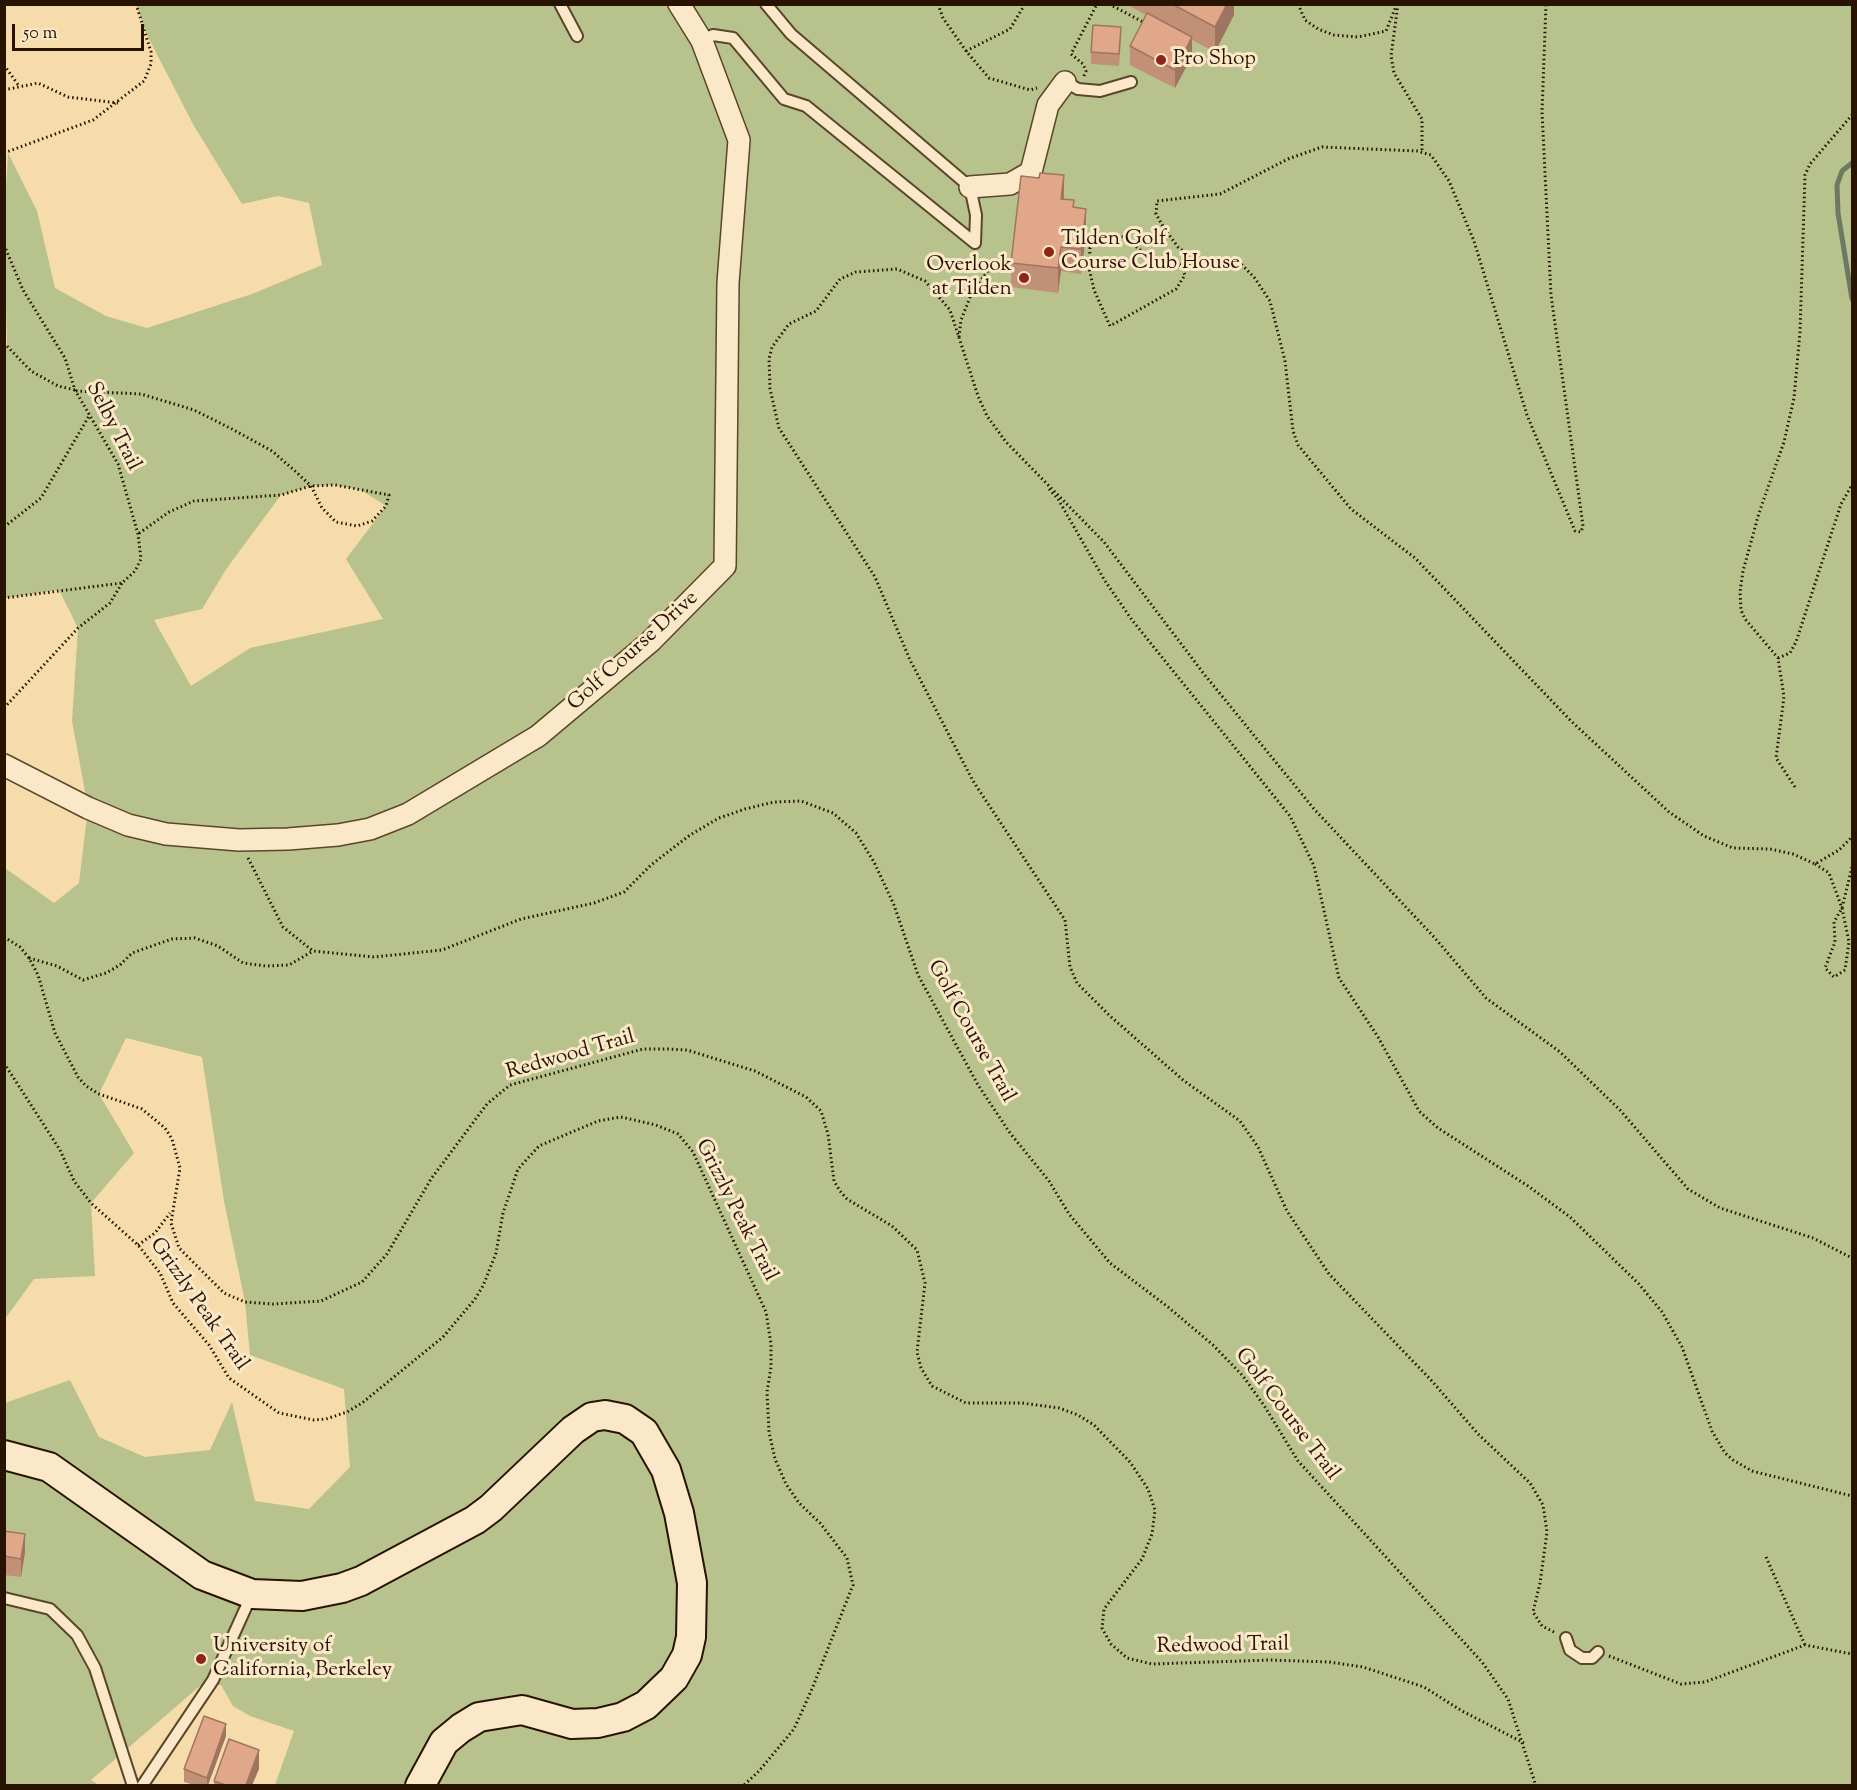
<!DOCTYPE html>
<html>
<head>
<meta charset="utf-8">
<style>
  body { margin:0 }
  #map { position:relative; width:1857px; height:1790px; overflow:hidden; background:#f7dcab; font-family:"Sorts Mill Goudy",serif }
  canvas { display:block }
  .frame { position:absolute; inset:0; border:6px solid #271300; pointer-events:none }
  .scale { position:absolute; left:12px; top:24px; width:132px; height:27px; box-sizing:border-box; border:3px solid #271300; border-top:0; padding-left:8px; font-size:18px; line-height:21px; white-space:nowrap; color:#271300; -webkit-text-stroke:4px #fae8c8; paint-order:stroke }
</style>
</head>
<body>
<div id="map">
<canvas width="1857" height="1790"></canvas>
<div class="frame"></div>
<div class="scale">50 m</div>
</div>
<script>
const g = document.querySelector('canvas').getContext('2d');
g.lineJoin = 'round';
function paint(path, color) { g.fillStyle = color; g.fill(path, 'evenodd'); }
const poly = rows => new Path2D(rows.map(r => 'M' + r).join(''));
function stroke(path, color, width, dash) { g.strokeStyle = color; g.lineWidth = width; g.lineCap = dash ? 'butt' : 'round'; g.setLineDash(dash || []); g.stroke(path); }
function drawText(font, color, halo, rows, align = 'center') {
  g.font = font + ' "Sorts Mill Goudy",serif'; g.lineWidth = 6; g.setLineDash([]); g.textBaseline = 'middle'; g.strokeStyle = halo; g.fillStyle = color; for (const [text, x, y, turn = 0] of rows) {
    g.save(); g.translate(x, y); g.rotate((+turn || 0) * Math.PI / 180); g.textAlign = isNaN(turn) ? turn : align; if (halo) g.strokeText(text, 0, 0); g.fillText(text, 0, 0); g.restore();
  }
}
const green = poly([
  [136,5,1852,5,1852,1785,275,1785,294,1731,250,1716,233,1706,221,1685,201,1685,91,1780,99,1785,5,1785,5,1403,70,1380,99,1437,145,1457,210,1450,232,1402,255,1501,309,1509,350,1467,344,1389,250,1355,245,1302,224,1201,202,1057,126,1038,99,1094,134,1153,91,1203,95,1276,34,1279,5,1319,5,868,54,903,79,883,88,808,72,721,78,628,59,590,5,598,4,349,7,344,4,224,8,153,37,211,55,288,106,316,147,328,252,294,322,265,309,203,278,196,242,204,194,126,147,35],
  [335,485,361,490,386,506,346,559,383,619,250,648,191,686,154,620,202,609,227,568,281,495,311,486]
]);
const stream = poly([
  [1852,163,1842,171,1837,185,1838,213,1852,299]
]);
const path = poly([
  [938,4,943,18,966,51,989,78,1030,90,1037,88],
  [1109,4,1145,23],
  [1298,4,1305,20,1318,29,1334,35,1358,37,1386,31,1396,6],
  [1398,4,1391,56,1394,73,1422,119,1422,152],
  [966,51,1010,29,1025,4],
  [4,65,19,86],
  [1084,76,1086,71,1083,64,1071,54,1097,4],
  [4,90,38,83,68,97,118,103],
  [4,153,93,120,144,81,151,64,151,52,136,4],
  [4,245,23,290,65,358,75,390,118,464,138,534,141,559,135,571,122,583,4,598],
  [1196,262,1178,247,1164,228,1156,214,1157,201,1220,194,1288,159,1322,147,1417,151,1431,155,1449,181,1474,241,1527,415,1575,531,1581,532,1583,526,1551,295,1542,112,1546,4],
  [1180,265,1185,275,1176,289,1110,326,1094,290,1089,268,1090,248,1096,242,1117,236,1125,237,1153,261,1164,263,1180,265,1223,258,1242,265,1254,277,1270,301,1285,361,1293,431,1298,445,1307,456,1351,509,1415,558,1571,721,1669,812,1704,836,1733,848,1770,849,1793,854,1815,864,1839,850,1852,837],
  [959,337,961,320,971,295,996,259],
  [4,343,31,371,58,386,75,390],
  [76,391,141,394,194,410,232,429,272,451,295,471,311,486,322,508,336,522,357,526,372,521,386,506,389,495,335,485,311,486,281,495,194,501,169,512,138,534],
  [1049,489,1058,499,1105,581,1132,620,1290,816,1314,866,1339,978,1378,1037,1419,1111,1438,1128,1528,1186,1570,1217,1639,1284,1662,1312,1682,1347,1712,1431,1725,1453,1733,1460,1752,1471,1852,1496],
  [4,527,41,498,89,416],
  [1778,658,1790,653,1796,642,1841,504,1852,485],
  [4,708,78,628,110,603,122,583],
  [1795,787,1776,758,1784,697,1778,658,1745,619,1741,610,1740,592,1743,571,1759,513,1784,442,1794,398,1800,332,1805,175,1810,164,1852,115],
  [248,858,283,927,313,951,374,957,442,950,521,919,594,903,624,892,651,865,690,835,719,818,745,809,774,802,801,801,833,813,856,833,874,862,894,905,918,975,978,1085,1010,1133,1049,1181,1069,1214,1110,1263,1168,1307,1213,1345,1243,1376,1265,1407,1298,1461,1482,1662,1508,1699,1536,1786],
  [1815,864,1829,873,1842,908,1849,942,1845,970,1834,977,1825,968,1835,942,1834,922,1842,908,1852,867],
  [4,937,20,947,29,958,38,975,55,1033,78,1077,86,1086,99,1094,142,1109,165,1128,172,1139,180,1168,171,1223,179,1248,224,1293,245,1302,273,1304,321,1301,362,1282,387,1254,431,1179,487,1104,510,1085,643,1049,668,1049,687,1050,755,1071,806,1097,821,1111,828,1134,834,1181,840,1191,847,1199,892,1226,917,1250,925,1283,917,1352,921,1368,932,1386,966,1403,1022,1403,1059,1408,1078,1415,1094,1425,1130,1462,1148,1489,1155,1510,1152,1534,1142,1559,1104,1609,1102,1628,1111,1644,1127,1658,1152,1664,1270,1660,1329,1662,1363,1667,1424,1687,1462,1711,1524,1743],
  [29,958,57,966,83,980,106,973,120,965,132,953,172,939,195,938,218,946,243,963,266,966,289,965,313,951],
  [4,1063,60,1150,74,1181,91,1203,138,1245,160,1273,173,1303,209,1345,229,1378,279,1413,314,1420,326,1419,347,1412,362,1403,443,1337,475,1299,483,1286,496,1253,503,1213,518,1169,539,1146,598,1121,621,1117,656,1125,678,1134,693,1152,766,1312,771,1344,771,1367,767,1392,769,1432,775,1459,786,1484,799,1503,820,1523,847,1558,853,1585,812,1689,794,1729,759,1771,743,1786],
  [138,1245,155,1233,170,1213],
  [1766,1557,1805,1645],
  [1554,1632,1542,1626,1533,1612,1540,1583,1547,1532,1543,1505,1530,1483,1478,1434,1431,1380,1329,1274,1287,1211,1258,1147,1240,1121,1183,1080,1110,1016,1077,983,1070,967,1065,920,973,781,910,660,875,577,779,428,770,389,769,359,772,347,789,324,816,311,840,279,856,272,897,269,925,281,950,310,978,396,987,416,1006,442,1104,542,1204,674,1314,809,1434,937,1486,998,1560,1052,1620,1110,1688,1189,1720,1208,1813,1238,1852,1258],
  [1609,1656,1681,1684,1705,1682,1805,1645,1852,1654]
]);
const lane = poly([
  [560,4,577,36],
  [702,41,713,35,733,38,784,99,806,106,975,243,976,215,970,187,791,34,766,4],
  [1065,82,1078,89,1100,91,1131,82],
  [4,1598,50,1609,77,1635,95,1668,133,1786],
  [1566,1638,1570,1650,1582,1658,1592,1658,1598,1652],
  [142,1786,213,1680,252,1594]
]);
const street = poly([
  [970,187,1010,184,1031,172,1048,105,1065,82],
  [4,765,88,808,128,825,166,834,239,840,288,839,338,835,370,829,408,814,538,736,650,642,725,566,728,283,739,140,702,41,679,4]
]);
const secondary = poly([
  [4,1455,49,1467,202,1575,252,1594,302,1596,342,1588,361,1581,475,1520,491,1508,573,1430,592,1417,605,1415,625,1419,644,1432,666,1470,679,1513,692,1583,691,1637,687,1655,674,1678,646,1705,623,1717,598,1723,572,1724,522,1710,479,1717,461,1728,444,1742,420,1786]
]);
const wall = poly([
  [1126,4,1234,4,1234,15,1215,52,1192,40,1192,56,1175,88,1130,65,1130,46,1146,15],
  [1121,39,1119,66,1091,64,1091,52],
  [1074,208,1086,234,1081,274,1061,271,1058,293,1011,287,1011,263],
  [4,1531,25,1552,21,1577,4,1575],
  [226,1736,208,1785,194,1785,184,1782,184,1769],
  [259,1769,252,1785,214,1785,214,1781]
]);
const shadedWall = poly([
  [1227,4,1234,4,1234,15,1215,52,1215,27],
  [1192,37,1192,56,1175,88,1175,70],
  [1064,175,1064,200,1061,199],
  [1086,209,1086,234,1081,274,1081,249],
  [1061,247,1061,271,1058,293,1058,268],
  [25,1534,25,1552,21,1577,21,1559],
  [226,1724,226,1736,208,1785,207,1785,207,1778],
  [259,1750,259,1769,252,1785,246,1785]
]);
const building = poly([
  [1172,4,1227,4,1215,27,1172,4],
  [1147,13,1192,37,1175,70,1130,46,1147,13],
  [1093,25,1121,27,1119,54,1091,52,1093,25],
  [1040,173,1064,175,1061,199,1074,200,1073,207,1086,209,1081,249,1061,247,1058,268,1011,263,1021,176,1039,178,1040,173],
  [4,1531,25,1534,21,1559,4,1556,4,1531],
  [204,1716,226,1724,207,1778,184,1769,204,1716],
  [229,1739,259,1750,246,1785,225,1785,214,1781,229,1739]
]);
const markers = [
  [1161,60,6,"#8f2418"],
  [1049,252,6,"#8f2418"],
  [1024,278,6,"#8f2418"],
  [201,1659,6,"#8f2418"]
];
const poiNames = [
  ["Pro Shop",1173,60],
  ["Tilden Golf",1061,240],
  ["Course Club House",1061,264],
  ["Overlook",1012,266,"right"],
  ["at Tilden",1012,290,"right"],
  ["University of",213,1647],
  ["California, Berkeley",213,1671]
];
const streetNames = [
  ["Selby Trail",112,427,63],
  ["Golf Course Drive",634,652,-42],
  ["Golf Course Trail",970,1032,61],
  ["Redwood Trail",571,1056,-16],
  ["Grizzly Peak Trail",735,1211,63],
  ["Grizzly Peak Trail",198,1305,55],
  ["Golf Course Trail",1286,1415,53],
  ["Redwood Trail",1223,1647,-1]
];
paint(green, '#b7c28d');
stroke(stream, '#6e7865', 5);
stroke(lane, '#5b452b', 14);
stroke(street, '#5b452b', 24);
stroke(secondary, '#271300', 32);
stroke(path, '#271300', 3, [1.5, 3]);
stroke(lane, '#fae8c8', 10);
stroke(street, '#fae8c8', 21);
stroke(secondary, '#fae8c8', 28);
paint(wall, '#c29076');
paint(shadedWall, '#9e7560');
paint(building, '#e1a789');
stroke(building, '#9e7560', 1.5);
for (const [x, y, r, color] of markers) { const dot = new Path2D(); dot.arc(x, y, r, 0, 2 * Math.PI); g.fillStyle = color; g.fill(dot); stroke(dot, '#fae8c8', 2); }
drawText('21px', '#271300', '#fae8c8', poiNames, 'left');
drawText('21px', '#271300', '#fae8c8', streetNames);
</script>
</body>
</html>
